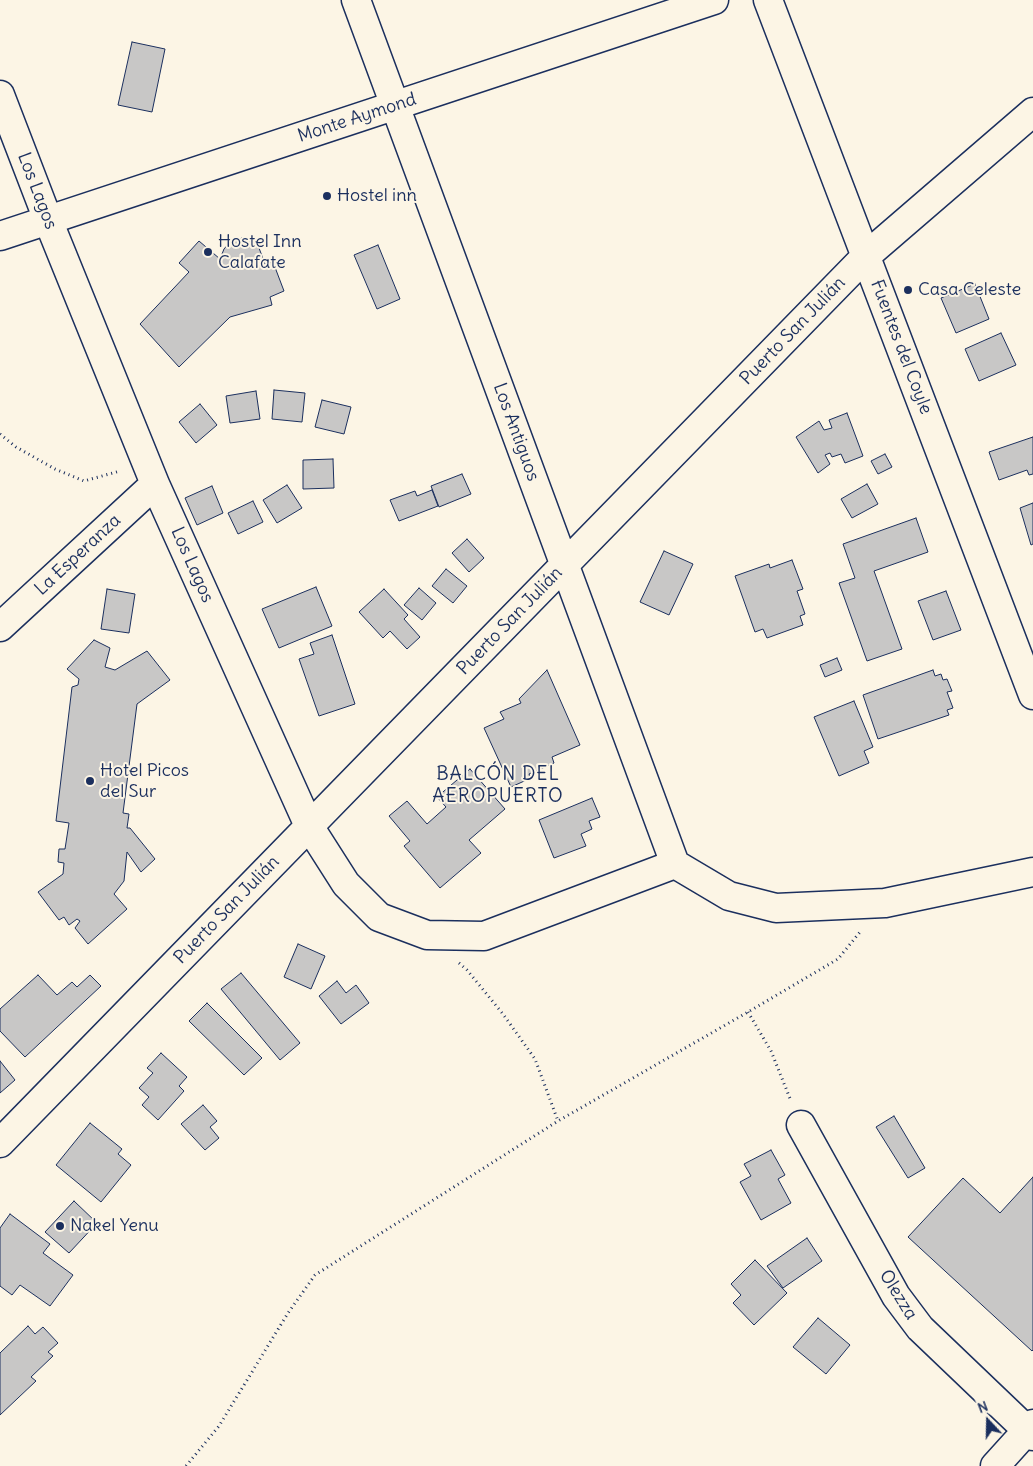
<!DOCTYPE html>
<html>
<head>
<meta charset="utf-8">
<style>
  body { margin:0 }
  #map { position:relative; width:1033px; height:1466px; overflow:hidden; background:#fcf5e5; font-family:Delius,sans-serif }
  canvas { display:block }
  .north { position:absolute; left:963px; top:1396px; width:50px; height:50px; -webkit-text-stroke:4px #fcf5e5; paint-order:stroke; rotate:339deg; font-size:14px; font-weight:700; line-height:20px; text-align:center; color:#1b2f5e }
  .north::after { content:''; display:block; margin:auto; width:18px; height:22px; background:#1b2f5e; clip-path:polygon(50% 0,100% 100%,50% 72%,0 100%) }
</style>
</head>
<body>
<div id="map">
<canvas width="1033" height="1466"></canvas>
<div class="north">N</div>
</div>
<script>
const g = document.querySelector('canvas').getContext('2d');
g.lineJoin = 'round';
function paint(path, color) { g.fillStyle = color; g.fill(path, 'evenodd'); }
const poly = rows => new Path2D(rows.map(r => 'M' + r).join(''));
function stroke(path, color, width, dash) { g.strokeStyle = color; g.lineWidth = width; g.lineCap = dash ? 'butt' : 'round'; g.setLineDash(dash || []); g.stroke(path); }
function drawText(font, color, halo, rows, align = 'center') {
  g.font = font + ' Delius,sans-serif'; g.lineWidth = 4; g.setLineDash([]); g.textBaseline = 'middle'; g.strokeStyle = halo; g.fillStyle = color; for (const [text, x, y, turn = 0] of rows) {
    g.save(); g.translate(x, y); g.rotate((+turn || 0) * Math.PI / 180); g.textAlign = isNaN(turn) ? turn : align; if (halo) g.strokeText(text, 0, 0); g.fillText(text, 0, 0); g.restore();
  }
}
const building = poly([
  [132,42,165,49,152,112,118,105,132,42],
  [242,238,251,239,259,248,265,264,273,262,284,291,270,297,272,305,230,317,179,367,140,324,189,272,179,263,199,241,220,259,224,249,230,242,242,238],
  [378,245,400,299,377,309,354,255,378,245],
  [975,284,989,319,956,333,941,298,975,284],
  [1001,333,1016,365,979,381,965,349,1001,333],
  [274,390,305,393,302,422,272,419,274,390],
  [256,391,260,419,230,423,226,396,256,391],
  [322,400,351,407,344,434,315,427,322,400],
  [200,404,217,425,196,443,179,422,200,404],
  [847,413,863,456,845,463,841,454,832,457,830,453,825,455,830,464,818,473,796,437,819,421,824,430,832,428,829,420,847,413],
  [1033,437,1033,474,1029,475,1027,470,999,480,989,452,1033,437],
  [885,454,892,467,878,474,871,461,885,454],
  [333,459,334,488,303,489,303,460,333,459],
  [462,474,471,494,439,507,431,486,462,474],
  [867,484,878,504,852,518,841,499,867,484],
  [287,485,302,508,277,523,263,500,287,485],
  [212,486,223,513,197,525,185,498,212,486],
  [432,490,438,506,399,521,390,500,415,491,417,496,432,490],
  [253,501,263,522,238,534,228,513,253,501],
  [1033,503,1033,544,1031,545,1020,508,1033,503],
  [916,518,928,552,874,571,902,649,867,661,839,583,855,578,843,544,916,518],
  [467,539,484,558,469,572,452,553,467,539],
  [664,551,693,564,669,615,640,602,664,551],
  [792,560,803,589,797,591,805,614,800,616,803,625,767,638,763,629,755,632,735,576,769,564,770,568,792,560],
  [446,569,467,586,453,603,432,586,446,569],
  [316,587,332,626,279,648,262,609,316,587],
  [419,588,436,603,422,620,404,605,419,588],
  [107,589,135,594,129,633,101,629,107,589],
  [384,589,408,615,404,619,420,637,407,649,390,631,383,638,359,612,384,589],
  [946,591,961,630,933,640,918,601,946,591],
  [332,635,355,704,319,716,299,659,314,654,310,643,332,635],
  [94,640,110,648,105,667,115,670,147,651,170,680,137,704,123,813,129,814,127,828,130,828,155,859,141,872,127,852,124,881,114,894,127,909,88,944,75,928,80,921,77,919,69,925,64,917,59,920,38,892,63,874,64,863,58,862,59,849,65,849,69,823,56,821,72,687,78,685,79,679,67,669,94,640],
  [837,658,842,670,825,677,820,665,837,658],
  [547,670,580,745,552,757,554,763,529,774,531,778,511,787,484,728,504,719,500,712,521,703,519,699,547,670],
  [933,670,935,676,941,674,943,680,947,679,952,691,947,692,953,708,947,710,949,715,878,739,863,695,933,670],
  [854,701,873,747,864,751,869,763,839,776,814,717,854,701],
  [470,769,505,809,469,840,481,853,440,888,404,846,410,841,389,816,407,801,427,824,446,807,437,797,470,769],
  [592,798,600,817,589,821,592,829,581,834,586,846,554,858,539,820,592,798],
  [298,944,325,956,311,989,284,977,298,944],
  [241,973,300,1043,280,1060,221,989,241,973],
  [38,975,57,995,72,982,77,987,90,975,101,986,25,1057,0,1031,0,1009,38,975],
  [337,981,346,993,356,985,369,1003,341,1024,319,996,337,981],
  [207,1003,262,1058,244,1075,189,1021,207,1003],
  [161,1053,187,1077,179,1086,184,1091,158,1120,142,1105,149,1097,139,1088,153,1073,147,1068,161,1053],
  [0,1061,15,1080,0,1093,0,1061],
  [203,1105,217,1121,210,1127,219,1138,205,1150,181,1124,203,1105],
  [894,1116,925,1168,908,1178,876,1127,894,1116],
  [90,1123,122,1149,118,1154,131,1165,101,1202,56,1165,90,1123],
  [771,1150,785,1175,778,1179,791,1203,761,1220,740,1182,751,1176,744,1164,771,1150],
  [1033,1177,1033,1350,1032,1351,908,1237,963,1178,1000,1213,1033,1177],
  [74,1201,97,1223,69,1253,45,1232,74,1201],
  [10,1214,50,1244,43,1253,73,1275,50,1306,20,1285,12,1295,0,1286,0,1228,10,1214],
  [807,1238,822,1261,783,1288,767,1266,807,1238],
  [755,1260,787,1293,754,1325,733,1303,741,1295,731,1284,755,1260],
  [818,1318,850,1345,826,1374,793,1347,818,1318],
  [28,1326,35,1334,43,1327,58,1343,48,1352,53,1356,31,1377,36,1381,0,1415,0,1353,28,1326]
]);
const path = poly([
  [0,434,16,447,55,469,84,481,120,471],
  [459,963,467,970,503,1014,535,1059,558,1121],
  [748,1012,771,1051,791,1101],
  [186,1466,219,1426,288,1313,315,1275,558,1121,748,1012,838,959,860,932]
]);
const minor = poly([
  [356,0,675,864],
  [768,0,1033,695],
  [0,95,48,220,155,484,309,826,346,884,379,917,427,935,484,936,675,864,729,896,776,908,885,903,1033,872],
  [0,236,714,0],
  [0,627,155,484],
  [801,1125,896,1296,920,1328,1033,1436],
  [0,1143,866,256,1033,112],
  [995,1466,1033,1424]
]);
const markers = [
  [327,196,5,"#1b2f5e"],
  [208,252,5,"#1b2f5e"],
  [908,290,5,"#1b2f5e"],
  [90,781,5,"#1b2f5e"],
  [60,1226,5,"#1b2f5e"]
];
const streetNames = [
  ["Monte Aymond",357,118,-18],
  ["Los Lagos",37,191,69],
  ["Puerto San Julián",793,331,-46],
  ["Fuentes del Coyle",901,347,69],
  ["Los Antiguos",516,432,70],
  ["La Esperanza",78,555,-43],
  ["Los Lagos",192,565,66],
  ["Puerto San Julián",510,621,-46],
  ["Puerto San Julián",227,910,-46],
  ["Olezza",898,1295,58]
];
const poiNames = [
  ["Hostel inn",337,196],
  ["Hostel Inn",218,242],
  ["Calafate",218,263],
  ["Casa Celeste",918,290],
  ["Hotel Picos",100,771],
  ["del Sur",100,792],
  ["Nakel Yenu",70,1226]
];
const neighbourhoodNames = [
  ["BALCÓN DEL",498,775],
  ["AEROPUERTO",498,797]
];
paint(building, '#c8c7c6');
stroke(building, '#1b2f5e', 1);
stroke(minor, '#1b2f5e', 31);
stroke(path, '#1b2f5e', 3, [1, 4]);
stroke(minor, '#fcf5e5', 28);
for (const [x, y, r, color] of markers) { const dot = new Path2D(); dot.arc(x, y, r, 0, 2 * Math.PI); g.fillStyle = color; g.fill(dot); stroke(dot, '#fcf5e5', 2); }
drawText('18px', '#1b2f5e', '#fcf5e5', streetNames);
drawText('18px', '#1b2f5e', '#fcf5e5', poiNames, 'left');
g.letterSpacing = '1px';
drawText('19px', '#1b2f5e', '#fcf5e5', neighbourhoodNames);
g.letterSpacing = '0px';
</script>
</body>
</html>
